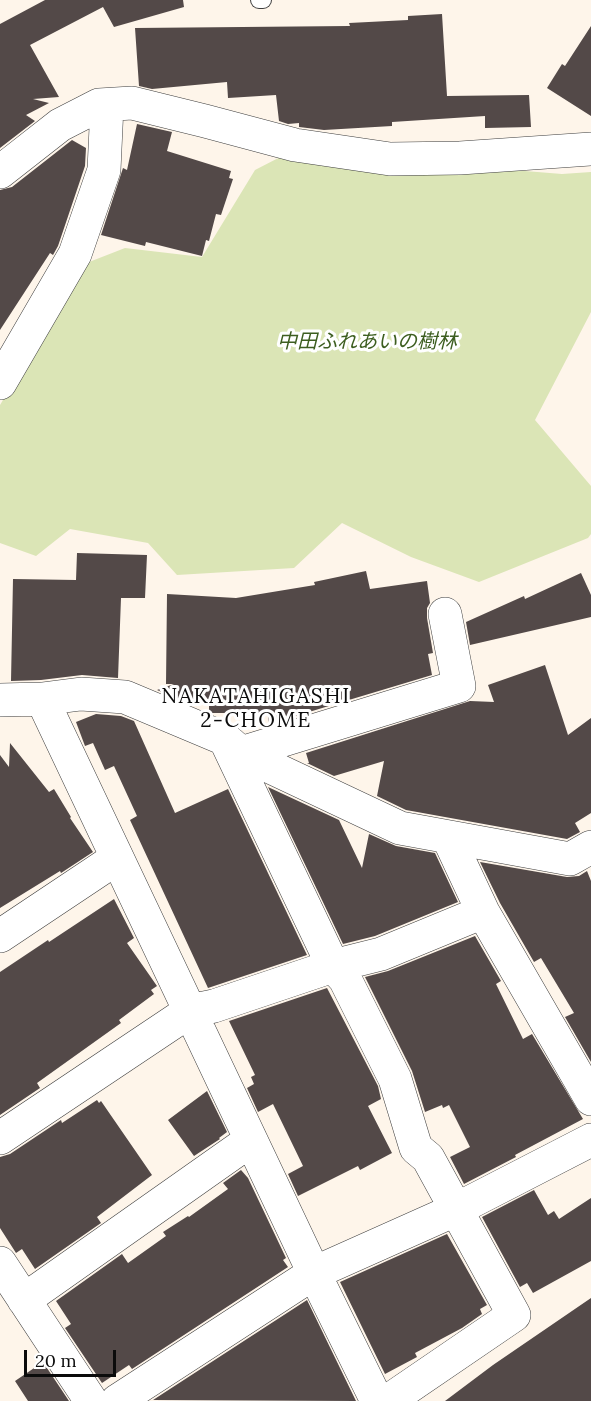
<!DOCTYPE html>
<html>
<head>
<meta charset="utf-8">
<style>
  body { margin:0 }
  #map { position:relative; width:591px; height:1401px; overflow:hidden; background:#fef5ea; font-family:Lora,serif }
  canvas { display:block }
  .scale { position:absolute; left:24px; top:1350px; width:92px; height:27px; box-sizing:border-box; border:3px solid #0b0b0b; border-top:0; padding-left:8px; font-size:18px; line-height:21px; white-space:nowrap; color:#0b0b0b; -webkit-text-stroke:4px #fff; paint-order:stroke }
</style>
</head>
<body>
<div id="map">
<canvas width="591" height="1401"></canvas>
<div class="scale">20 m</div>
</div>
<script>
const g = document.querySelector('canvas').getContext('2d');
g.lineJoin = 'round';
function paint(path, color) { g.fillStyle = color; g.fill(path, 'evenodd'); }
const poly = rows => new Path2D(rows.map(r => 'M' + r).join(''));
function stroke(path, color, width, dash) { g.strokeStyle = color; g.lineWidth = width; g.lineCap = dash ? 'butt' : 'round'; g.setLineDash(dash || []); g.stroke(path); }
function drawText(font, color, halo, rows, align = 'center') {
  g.font = font + ' Lora,"Noto Sans JP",serif'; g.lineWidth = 6; g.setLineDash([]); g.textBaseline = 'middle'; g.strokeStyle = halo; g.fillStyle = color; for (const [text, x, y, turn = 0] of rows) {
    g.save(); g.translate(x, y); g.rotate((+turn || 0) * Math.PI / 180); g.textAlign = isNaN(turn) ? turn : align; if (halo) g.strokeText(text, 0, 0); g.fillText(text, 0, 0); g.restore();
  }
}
const green = poly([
  [290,152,562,174,591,172,591,312,535,420,591,486,591,534,588,538,479,582,411,557,342,523,294,568,177,575,148,543,70,529,36,556,0,543,0,405,84,264,125,248,202,257,255,170]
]);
const building = poly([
  [45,0,183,0,184,7,114,27,103,7,30,45,59,97,33,99,49,103,26,115,35,121,0,148,0,24],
  [442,14,447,96,529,95,531,127,485,128,485,116,392,122,392,126,324,130,299,127,299,123,288,124,279,121,276,95,228,98,227,82,152,89,139,86,135,28,350,26,349,23,408,20,408,16],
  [591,26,591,116,547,88,562,64,565,66],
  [137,124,172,132,167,151,231,171,229,178,233,179,221,215,216,214,209,241,206,240,202,256,146,242,145,246,101,235,123,168,127,170],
  [72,140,86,148,85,166,58,246,53,255,50,253,0,330,0,190,12,187],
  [77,553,147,555,145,598,121,598,118,678,82,675,41,680,11,681,13,579,76,580],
  [366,571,370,589,427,581,430,603,427,608,427,618,433,653,428,654,432,675,269,724,268,713,212,713,209,712,209,703,186,702,157,690,174,684,166,684,167,594,236,598,315,585,314,582],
  [581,573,591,595,591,617,470,645,466,622,524,596,525,599],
  [545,665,568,735,591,718,591,813,575,823,580,832,567,839,406,810,377,796,384,761,334,776,307,763,309,763,306,753,470,701,494,702,488,685],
  [96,714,121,716,134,721,175,813,228,789,307,955,208,988,130,820,137,816,114,766,105,770,93,743,85,746,76,722],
  [10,743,49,792,54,789,71,817,70,818,93,852,61,873,60,871,0,908,0,755,9,767],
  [268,787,339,820,362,868,369,834,396,846,435,853,458,902,375,936,343,944],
  [480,862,567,877,579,876,587,871,591,881,591,1062,565,1017,574,1013,541,958,534,962,500,903],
  [114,899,134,938,127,943,157,986,151,990,154,994,119,1020,121,1023,37,1083,40,1088,0,1115,0,972,48,940,49,942],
  [475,936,501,981,496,984,523,1039,532,1034,583,1119,515,1155,516,1157,464,1184,450,1157,470,1147,449,1105,443,1108,442,1105,425,1112,412,1071,365,977,388,971],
  [327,988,378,1086,381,1099,368,1106,392,1153,360,1170,358,1166,298,1196,288,1174,303,1166,273,1104,258,1112,247,1088,254,1084,251,1077,255,1075,229,1021],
  [207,1091,227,1132,219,1138,220,1139,194,1156,168,1120],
  [97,1100,99,1103,101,1101,152,1175,97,1217,101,1223,35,1269,22,1249,16,1253,0,1228,0,1157,10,1154,61,1120,62,1123],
  [241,1170,248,1178,286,1258,283,1260,288,1267,132,1369,129,1365,102,1383,65,1328,71,1324,56,1301,122,1254,128,1263,166,1236,163,1232,188,1216,189,1217,228,1189,223,1183],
  [534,1190,548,1215,554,1211,559,1219,591,1198,591,1261,533,1293,527,1283,520,1287,482,1217],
  [447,1234,487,1305,480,1309,482,1314,462,1328,415,1353,417,1357,385,1374,340,1282],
  [591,1298,591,1401,445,1401,493,1365],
  [307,1300,356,1401,153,1400],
  [43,1362,69,1401,28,1401,15,1381]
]);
const service = poly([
  [259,0,263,0]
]);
const minor = poly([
  [0,172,60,125,99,105,132,103,205,121,295,145,390,159,460,158,591,149],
  [0,383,75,254,104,170,107,106],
  [42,699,314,1273,377,1401],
  [0,700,42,699,81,694,125,697,225,739,241,753,400,828,570,859,591,847],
  [241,753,459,686,445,614],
  [448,837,483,912,591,1099],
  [0,936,117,858],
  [0,1138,190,1011,214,1006,333,966,225,739],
  [0,1263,91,1401],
  [24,1300,251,1140],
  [117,1401,314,1273,455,1210,591,1140],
  [388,1401,514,1315,428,1158,416,1148,395,1079,345,979,333,966,381,954,483,912]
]);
const parkNames = [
  ["中田ふれあいの樹林",367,342]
];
const neighbourhoodNames = [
  ["NAKATAHIGASHI",256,697],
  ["2-CHOME",256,721]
];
paint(green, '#dbe5b6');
paint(building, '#534948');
stroke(service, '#3e3e3e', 18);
stroke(minor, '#3e3e3e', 34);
stroke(service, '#fff', 16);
stroke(minor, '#fff', 33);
drawText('italic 20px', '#3d5e20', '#fff', parkNames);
g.letterSpacing = '1.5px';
drawText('21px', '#0b0b0b', '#fff', neighbourhoodNames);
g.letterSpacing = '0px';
</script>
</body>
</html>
